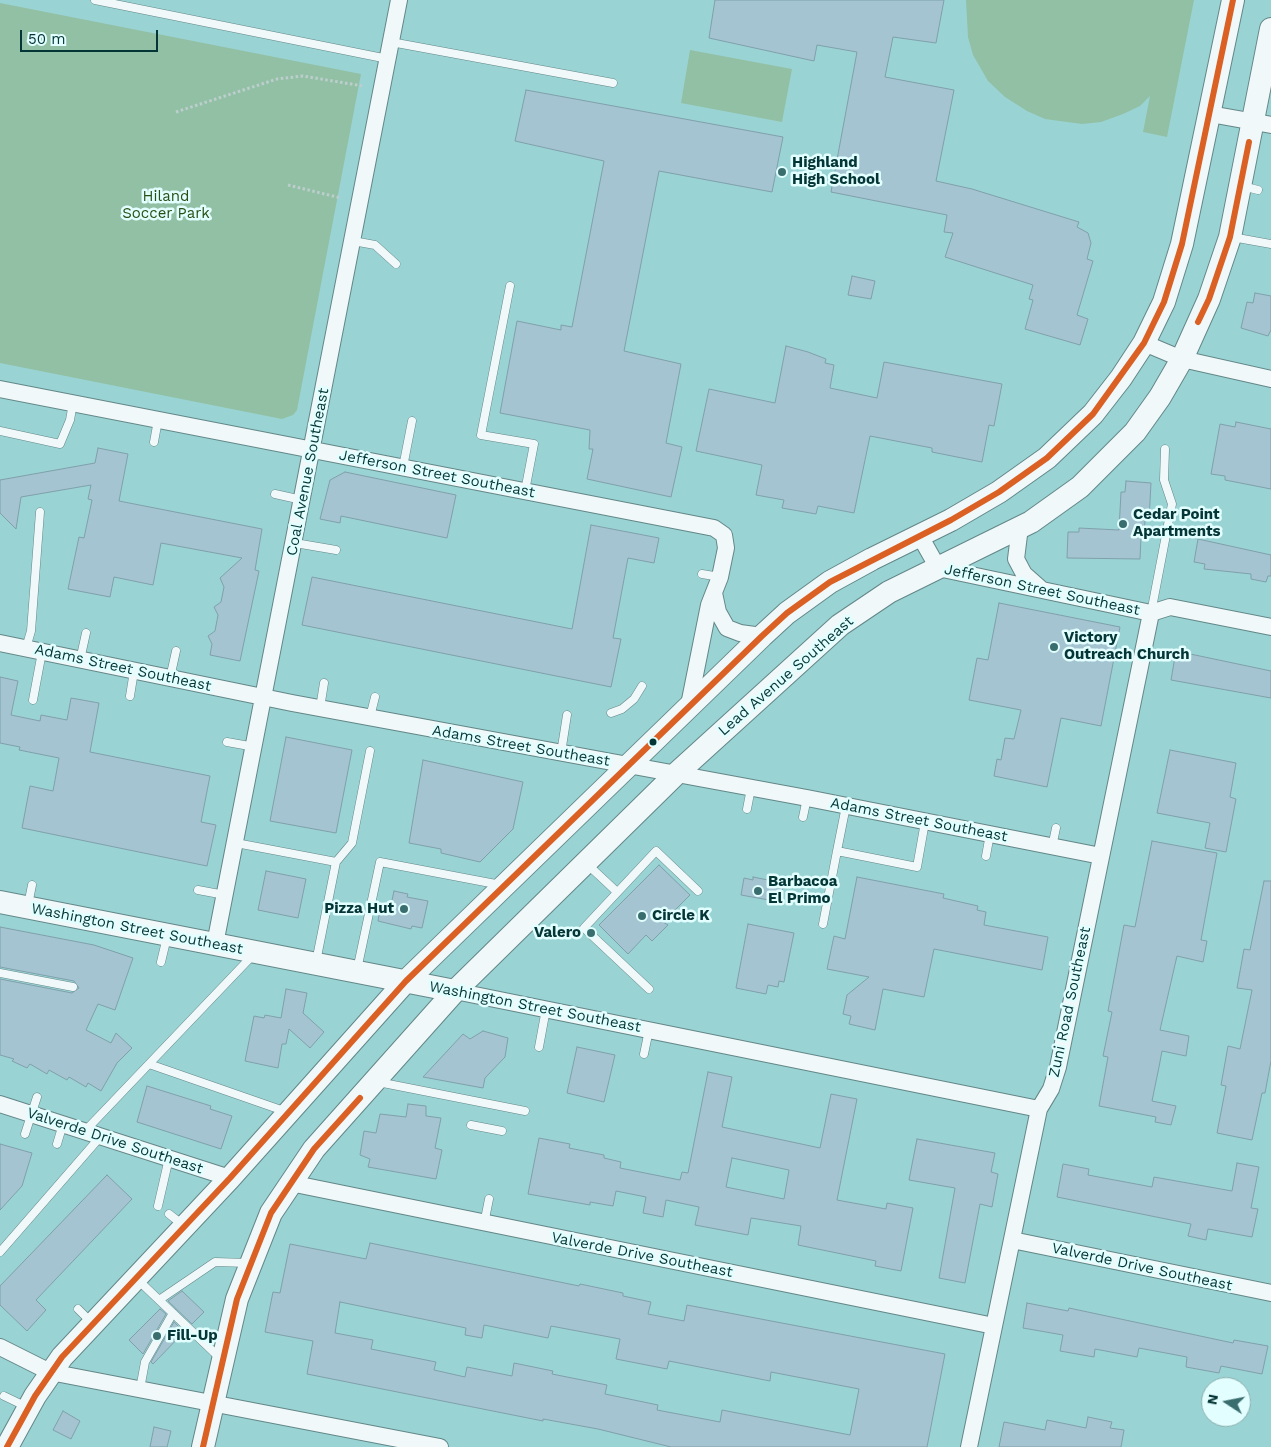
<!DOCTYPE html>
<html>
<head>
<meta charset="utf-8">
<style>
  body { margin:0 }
  #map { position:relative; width:1271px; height:1447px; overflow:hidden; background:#9ad3d4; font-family:"Work Sans",sans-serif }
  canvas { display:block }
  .north { position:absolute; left:1201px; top:1377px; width:50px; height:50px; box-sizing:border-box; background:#e2fefe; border:1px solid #8aaeae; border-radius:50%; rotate:281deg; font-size:14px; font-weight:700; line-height:20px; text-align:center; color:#053637 }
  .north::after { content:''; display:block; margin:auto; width:18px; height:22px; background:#396d6e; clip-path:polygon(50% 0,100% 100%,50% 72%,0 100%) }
  .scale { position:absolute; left:20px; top:30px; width:138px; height:22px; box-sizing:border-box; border:2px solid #053637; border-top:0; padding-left:6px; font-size:15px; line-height:18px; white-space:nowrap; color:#053637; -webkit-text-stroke:4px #e2fefe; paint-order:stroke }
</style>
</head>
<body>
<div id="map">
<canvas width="1271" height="1447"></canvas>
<div class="north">N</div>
<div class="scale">50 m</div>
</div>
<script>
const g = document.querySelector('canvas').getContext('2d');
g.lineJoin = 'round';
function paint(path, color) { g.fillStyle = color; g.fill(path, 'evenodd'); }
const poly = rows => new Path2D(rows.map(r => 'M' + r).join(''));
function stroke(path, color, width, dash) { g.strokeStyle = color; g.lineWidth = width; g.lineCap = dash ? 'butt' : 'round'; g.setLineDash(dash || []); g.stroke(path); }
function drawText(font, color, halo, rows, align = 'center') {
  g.font = font + ' "Work Sans",sans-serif'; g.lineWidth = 5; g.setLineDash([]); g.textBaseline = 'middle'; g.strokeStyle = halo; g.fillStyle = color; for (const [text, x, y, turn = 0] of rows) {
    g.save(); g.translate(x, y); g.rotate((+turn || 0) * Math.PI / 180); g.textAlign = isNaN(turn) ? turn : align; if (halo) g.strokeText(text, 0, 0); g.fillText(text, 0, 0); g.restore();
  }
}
const green = poly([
  [966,0,1194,0,1167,137,1143,132,1150,96,1140,106,1123,114,1101,122,1082,124,1045,119,1027,111,1005,97,988,81,973,55,968,37],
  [0,3,361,74,297,410,293,415,282,419,0,363],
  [690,50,792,69,782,122,681,103]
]);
const building = poly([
  [715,0,944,0,936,43,893,37,885,77,954,90,936,181,972,189,1079,222,1077,227,1088,233,1091,243,1087,259,1093,261,1077,315,1088,319,1080,345,1025,329,1033,300,1029,299,1033,285,945,257,953,233,944,232,947,215,831,192,857,52,817,45,814,61,709,38,715,0],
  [526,90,783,137,772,192,659,171,624,351,681,364,666,443,682,447,671,497,587,479,593,449,589,449,590,430,500,413,517,321,561,330,561,325,572,327,604,161,515,141,526,90],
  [852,276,875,281,871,299,848,295,852,276],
  [1255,293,1271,296,1271,330,1268,336,1241,328,1247,302,1253,303,1255,293],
  [786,346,808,352,826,359,825,363,834,365,830,388,877,398,884,362,1002,384,994,426,989,425,982,462,932,452,932,448,870,436,854,513,818,506,816,514,782,508,784,500,756,495,762,465,696,451,709,389,775,403,786,346],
  [1236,422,1271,429,1271,489,1225,480,1225,476,1211,474,1220,424,1235,427,1236,422],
  [98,448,128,454,119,501,262,529,255,570,259,571,240,661,210,655,212,644,208,636,215,631,218,615,214,607,221,602,224,587,220,578,242,558,161,543,153,585,114,577,110,597,68,589,79,537,84,538,92,500,88,499,91,485,21,497,16,529,0,513,0,480,95,463,98,448],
  [345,472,456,495,447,538,341,516,340,523,320,519,330,480,345,472],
  [1126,481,1151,483,1149,520,1145,520,1144,538,1141,537,1140,559,1067,558,1068,532,1079,532,1079,528,1119,530,1121,492,1125,492,1126,481],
  [591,525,659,538,654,563,628,558,613,638,621,639,611,687,302,625,312,577,572,629,591,525],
  [1198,539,1271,555,1271,576,1268,576,1266,582,1251,579,1251,574,1204,569,1205,564,1194,562,1198,539],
  [999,603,1120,627,1101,726,1061,718,1047,787,994,776,997,759,1001,760,1005,738,1014,739,1021,710,969,700,977,658,988,660,999,603],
  [1176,651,1271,671,1271,698,1171,680,1176,651],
  [0,677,18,681,11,715,40,721,41,715,67,720,71,698,99,703,90,752,210,776,201,822,216,825,207,866,22,828,30,786,53,791,59,758,19,750,20,747,0,743,0,677],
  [286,737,352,750,336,833,270,821,286,737],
  [1170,750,1236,763,1230,797,1236,799,1226,852,1205,848,1210,823,1157,813,1170,750],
  [423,760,523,782,513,829,480,862,441,853,441,849,409,843,423,760],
  [1152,841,1217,853,1201,940,1207,941,1203,962,1177,956,1160,1030,1189,1036,1186,1056,1162,1051,1159,1067,1152,1101,1176,1106,1171,1125,1155,1122,1156,1117,1099,1106,1108,1057,1103,1056,1112,1012,1108,1011,1124,925,1135,927,1152,841],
  [659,865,690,895,663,922,668,925,652,941,646,935,628,954,599,925,659,865],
  [266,871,306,879,298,918,258,910,266,871],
  [753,877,773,881,773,885,783,887,780,902,741,895,744,878,753,880,753,877],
  [857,877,944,894,943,898,978,906,977,910,986,912,984,925,1048,937,1042,970,934,949,924,997,883,989,875,1030,849,1024,851,1016,843,1014,847,995,869,977,827,969,834,936,845,939,857,877],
  [1264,881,1271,881,1271,1061,1265,1093,1262,1093,1252,1140,1217,1133,1226,1086,1221,1085,1228,1046,1240,1049,1252,990,1237,988,1244,949,1250,950,1264,881],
  [394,891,408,894,407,897,428,901,422,928,412,926,411,929,378,921,381,903,391,905,394,891],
  [748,924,794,933,784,982,779,981,778,987,768,985,766,994,736,988,748,924],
  [0,927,94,945,133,958,115,1010,98,1004,86,1030,111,1043,116,1033,132,1048,117,1063,101,1091,88,1083,86,1087,69,1077,67,1080,49,1070,47,1074,30,1064,27,1068,12,1061,14,1059,0,1055,0,979,72,993,79,988,74,981,0,967,0,927],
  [286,989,307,993,303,1013,324,1032,310,1048,289,1029,286,1044,282,1044,278,1068,245,1061,254,1016,264,1018,265,1015,281,1018,286,989],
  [483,1031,508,1038,505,1057,485,1078,483,1088,423,1077,463,1034,470,1039,483,1031],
  [577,1047,615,1055,604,1102,567,1093,577,1047],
  [708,1072,732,1077,722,1127,820,1148,831,1094,857,1099,837,1200,886,1209,887,1203,913,1208,901,1271,875,1266,876,1261,798,1245,801,1226,751,1218,748,1235,695,1225,699,1207,666,1200,663,1217,643,1213,646,1197,616,1191,613,1206,590,1202,590,1205,528,1194,539,1138,570,1144,569,1148,604,1155,604,1158,621,1162,620,1168,680,1180,682,1172,688,1173,708,1072],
  [732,1158,789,1170,784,1199,726,1187,732,1158],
  [147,1086,211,1106,210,1109,232,1116,221,1149,137,1122,147,1086],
  [408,1104,426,1106,426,1116,441,1118,435,1148,442,1150,436,1179,368,1167,370,1159,360,1155,364,1131,376,1133,380,1114,406,1117,408,1104],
  [917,1139,995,1153,991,1172,998,1174,992,1207,980,1204,965,1283,939,1278,955,1188,909,1180,917,1139],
  [0,1144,32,1153,22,1186,0,1210,0,1144],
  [1237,1163,1259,1167,1251,1208,1258,1209,1252,1237,1208,1229,1206,1240,1188,1236,1191,1224,1057,1197,1063,1164,1089,1169,1088,1175,1152,1187,1154,1177,1232,1191,1237,1163],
  [107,1175,132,1199,36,1300,46,1310,27,1331,0,1305,0,1286,107,1175],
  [370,1243,579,1286,580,1284,623,1293,623,1296,651,1302,648,1314,684,1321,687,1305,945,1354,927,1447,671,1447,598,1429,543,1419,543,1421,307,1374,313,1341,265,1332,273,1292,280,1293,290,1244,366,1259,370,1243],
  [340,1302,466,1328,465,1335,482,1338,484,1325,548,1338,551,1326,620,1339,616,1359,667,1369,669,1361,770,1381,771,1372,859,1389,850,1435,722,1410,720,1422,657,1410,658,1405,605,1394,607,1385,552,1374,553,1371,514,1363,512,1376,467,1367,465,1377,434,1370,436,1362,371,1349,373,1340,335,1333,340,1302],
  [182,1291,204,1312,192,1324,168,1301,182,1291],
  [1027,1303,1068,1311,1069,1308,1233,1343,1234,1340,1268,1346,1262,1374,1221,1366,1219,1373,1186,1367,1187,1357,1139,1348,1137,1357,1095,1349,1094,1357,1060,1351,1063,1335,1023,1328,1027,1303],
  [160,1309,166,1314,143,1354,129,1340,160,1309],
  [174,1322,184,1332,153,1364,151,1362,174,1322],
  [63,1411,80,1421,71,1439,53,1430,63,1411],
  [1088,1417,1112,1422,1110,1428,1124,1430,1121,1447,999,1447,1004,1422,1045,1430,1047,1420,1086,1428,1088,1417],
  [154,1427,171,1431,167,1447,150,1447,154,1427]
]);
const path = poly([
  [176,112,277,79,303,76,363,86],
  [288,185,341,198]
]);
const lane = poly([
  [95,0,388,59],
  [391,42,613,83],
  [1242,186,1258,190],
  [1232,237,1271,244],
  [353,241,375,245,396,264],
  [510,286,481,435,534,444,525,491],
  [0,431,60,444,70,420,73,403],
  [154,442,158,420],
  [403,467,412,421],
  [275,494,302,500],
  [295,543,336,550],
  [702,574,720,577],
  [1151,613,1172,504,1164,480,1165,449],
  [26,648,31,631,40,512],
  [80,660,86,633],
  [170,678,176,651],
  [130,696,134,671],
  [33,700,42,652],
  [320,708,324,683],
  [611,713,622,709,634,699,642,686],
  [370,717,375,697],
  [227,742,255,747],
  [561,753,567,715],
  [747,809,751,788],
  [803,817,807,798],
  [236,843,336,862,316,962],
  [1052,847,1056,828],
  [837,851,846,806],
  [986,856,990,834],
  [336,862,352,843,370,751],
  [587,864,617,892],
  [198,890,225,895],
  [28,905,32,885],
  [823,924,837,851,917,867,925,822],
  [161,962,167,937],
  [357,970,380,862,501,885],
  [0,973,73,987],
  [649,989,584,928,656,851,698,891],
  [539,1047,546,1009],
  [644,1054,649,1030],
  [149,1064,287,1112],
  [378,1082,525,1111],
  [471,1125,502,1131],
  [85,1131,253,955],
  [25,1134,37,1097],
  [57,1144,63,1124],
  [158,1206,169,1158],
  [169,1214,183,1225],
  [484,1224,489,1199],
  [0,1252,101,1136],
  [138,1280,220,1358],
  [159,1300,215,1262,248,1263],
  [78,1309,92,1323],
  [140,1389,145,1362,173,1313],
  [4,1396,27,1407]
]);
const street = poly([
  [1210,114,1271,125],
  [1144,343,1182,359,1271,379],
  [0,389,714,528,724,535,726,548,720,577,709,605,688,710],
  [1020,527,1016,559,1024,574,1041,589],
  [920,536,938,568,1151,613,1170,607,1271,627],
  [714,593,718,612,727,628,740,633,762,636],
  [0,643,292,703,807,798,1101,856],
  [215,944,399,0],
  [455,991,1039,1109],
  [0,1104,230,1178],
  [290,1183,994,1326],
  [1012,1240,1271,1293],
  [0,1347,50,1372,440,1447],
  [969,1447,1039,1109,1051,1089,1058,1067,1151,613]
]);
const secondary = poly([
  [0,902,455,991],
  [7,1447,35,1396,62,1357,230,1178,406,981,762,636,787,613,830,582,872,559,951,520,999,492,1047,458,1093,414,1121,378,1144,343,1164,302,1182,244,1233,0],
  [203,1447,237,1299,271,1213,314,1149,455,991,676,774,840,625,889,592,1031,522,1080,487,1135,432,1160,397,1182,359,1209,299,1230,237,1271,29]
]);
const bus1 = poly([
  [1198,322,1209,299,1230,237,1249,142],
  [7,1447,35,1396,62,1357,230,1178,406,981,762,636,787,613,830,582,951,520,999,492,1047,458,1093,414,1144,343,1164,302,1182,244,1233,0],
  [203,1447,237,1299,271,1213,314,1149,360,1098]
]);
const markers = [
  [782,172,5,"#396d6e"],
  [1123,524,5,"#396d6e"],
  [1054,647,5,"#396d6e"],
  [653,742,4.5,"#053637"],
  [758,891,5,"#396d6e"],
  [404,909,5,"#396d6e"],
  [642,916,5,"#396d6e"],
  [591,933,5,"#396d6e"],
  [157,1336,5,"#396d6e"]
];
const poiNames = [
  ["Highland",792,163],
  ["High School",792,180],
  ["Cedar Point",1133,515],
  ["Apartments",1133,532],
  ["Victory",1064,638],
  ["Outreach Church",1064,655],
  ["Barbacoa",768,882],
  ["El Primo",768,899],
  ["Pizza Hut",394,909,"right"],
  ["Circle K",652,916],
  ["Valero",581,933,"right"],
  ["Fill-Up",167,1336]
];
const parkNames = [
  ["Hiland",166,197],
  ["Soccer Park",166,214]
];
const streetNames = [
  ["Coal Avenue Southeast",308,472,-79],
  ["Jefferson Street Southeast",437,474,11],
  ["Jefferson Street Southeast",1042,590,12],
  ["Adams Street Southeast",123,668,12],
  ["Lead Avenue Southeast",786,676,-41],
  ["Adams Street Southeast",521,746,10],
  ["Adams Street Southeast",919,820,11],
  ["Washington Street Southeast",137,929,11],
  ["Zuni Road Southeast",1070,1002,-78],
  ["Washington Street Southeast",535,1007,11],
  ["Valverde Drive Southeast",115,1141,18],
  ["Valverde Drive Southeast",642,1255,11],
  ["Valverde Drive Southeast",1142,1267,12]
];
paint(green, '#92c0a4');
paint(building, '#a3c4d0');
stroke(building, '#7fa0ab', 1);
stroke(lane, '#638788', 9);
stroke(street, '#638788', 18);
stroke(secondary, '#638788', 24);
stroke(path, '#bccece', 3, [2.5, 2.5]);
stroke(lane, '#f0f8f9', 8);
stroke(street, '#f0f8f9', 16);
stroke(secondary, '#f0f8f9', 22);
stroke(bus1, '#da6024', 6);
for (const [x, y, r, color] of markers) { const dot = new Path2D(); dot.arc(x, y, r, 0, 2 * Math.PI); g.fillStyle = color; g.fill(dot); stroke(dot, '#e2fefe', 2); }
drawText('bold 15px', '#053637', '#e2fefe', poiNames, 'left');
drawText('15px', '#275014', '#e2fefe', parkNames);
drawText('15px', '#053637', '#e2fefe', streetNames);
</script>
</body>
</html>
